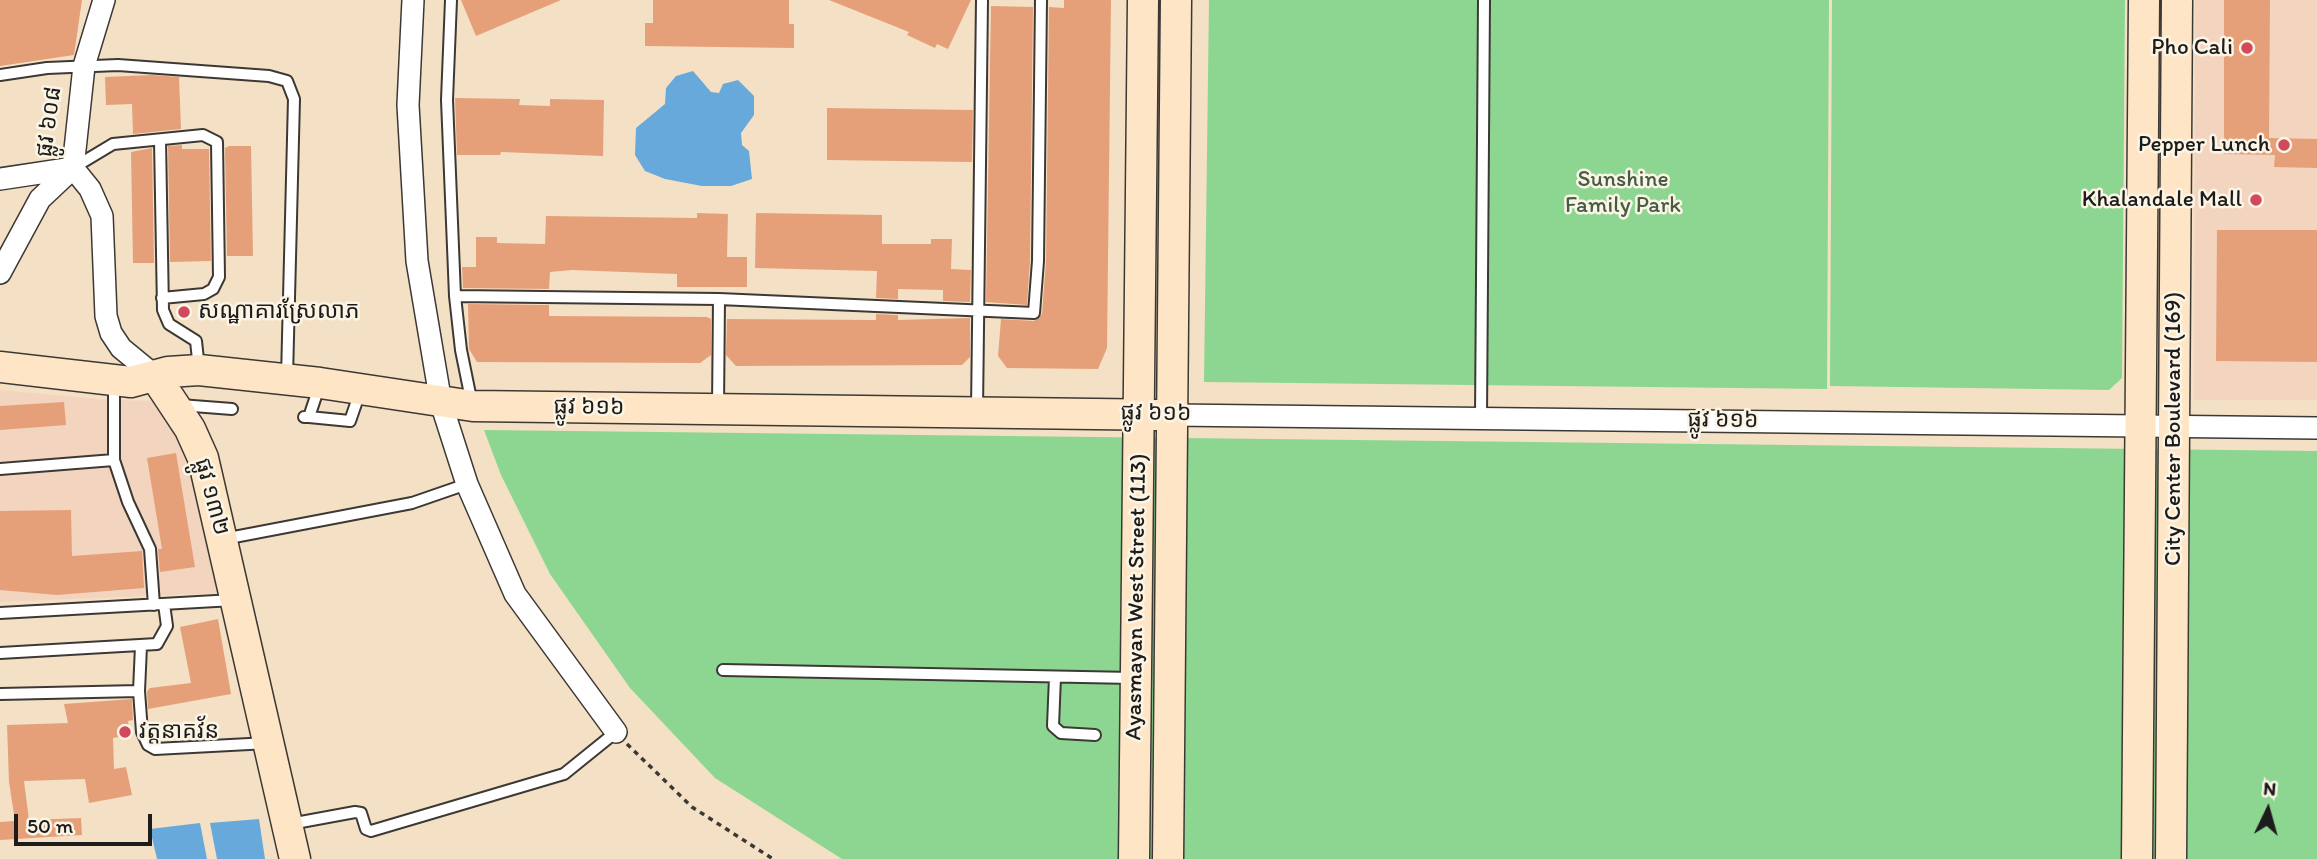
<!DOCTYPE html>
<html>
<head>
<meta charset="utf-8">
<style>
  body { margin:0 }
  #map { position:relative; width:2317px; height:859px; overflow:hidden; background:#f4e0c4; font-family:Itim,sans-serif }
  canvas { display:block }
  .north { position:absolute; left:2233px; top:775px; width:70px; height:70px; -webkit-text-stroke:5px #fcf5e5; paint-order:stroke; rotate:5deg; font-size:19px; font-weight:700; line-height:28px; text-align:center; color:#1c1c1c }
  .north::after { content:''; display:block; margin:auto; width:24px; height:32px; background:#1c1c1c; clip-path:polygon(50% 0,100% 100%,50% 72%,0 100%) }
  .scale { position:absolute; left:14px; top:814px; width:138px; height:32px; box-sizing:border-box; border:4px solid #1c1c1c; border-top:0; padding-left:9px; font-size:21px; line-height:24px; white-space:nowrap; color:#1c1c1c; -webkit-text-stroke:5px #fcf5e5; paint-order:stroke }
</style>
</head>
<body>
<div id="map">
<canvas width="2317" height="859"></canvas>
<div class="north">N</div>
<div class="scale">50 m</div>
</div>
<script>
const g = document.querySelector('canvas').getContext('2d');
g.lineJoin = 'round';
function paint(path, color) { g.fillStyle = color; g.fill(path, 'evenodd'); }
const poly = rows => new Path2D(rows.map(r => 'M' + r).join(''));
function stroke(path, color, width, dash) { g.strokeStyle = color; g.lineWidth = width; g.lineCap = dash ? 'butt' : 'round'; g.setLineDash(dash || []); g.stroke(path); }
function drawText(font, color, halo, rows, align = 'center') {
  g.font = font + ' Itim,"Noto Sans Khmer",sans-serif'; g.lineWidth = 5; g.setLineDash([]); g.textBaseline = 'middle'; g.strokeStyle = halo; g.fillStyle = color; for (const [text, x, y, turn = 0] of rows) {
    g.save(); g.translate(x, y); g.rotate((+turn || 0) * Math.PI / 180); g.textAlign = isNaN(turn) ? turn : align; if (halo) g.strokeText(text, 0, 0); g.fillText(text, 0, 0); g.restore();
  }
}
const built = poly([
  [2195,0,2317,0,2317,400,2194,400],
  [0,390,108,400,157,401,165,422,187,446,218,593,0,602]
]);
const green = poly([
  [1209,0,1829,0,1827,389,1204,382],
  [1832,0,2125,0,2122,378,2109,390,1830,386],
  [484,430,2317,451,2317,859,842,859,715,778,630,688,550,574,501,475]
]);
const water = poly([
  [693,71,711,92,719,93,723,84,738,80,754,96,754,115,741,133,742,145,749,151,752,179,731,186,702,186,665,179,645,171,635,155,636,128,665,104,666,88,676,76],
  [259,819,265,859,217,859,210,823],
  [200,823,207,859,157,859,150,829]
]);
const building = poly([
  [0,0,82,0,74,55,0,66],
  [461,0,561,0,476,36],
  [653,0,789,0,789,24,794,24,794,48,645,46,645,23,653,23],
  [829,0,971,0,948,49,937,44,935,48,907,35,909,32],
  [1064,0,1111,0,1107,348,1098,369,1007,368,998,356,1001,319,1034,321,1042,314,1046,261,1049,7,1064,8],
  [2224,0,2270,0,2269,138,2317,139,2317,168,2274,167,2275,155,2224,154],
  [991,6,1033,7,1030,261,1027,305,986,302],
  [152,75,179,77,181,129,133,134,132,104,106,105,105,77],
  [455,98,520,99,519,105,550,106,550,99,604,100,603,156,501,152,500,155,457,155],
  [827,108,973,110,972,162,827,160],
  [182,145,182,149,209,149,211,261,170,262,168,146],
  [229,146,251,146,253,256,227,256,225,148],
  [152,148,154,263,133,263,131,152],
  [697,213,728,214,727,257,747,257,747,287,677,287,677,274,572,270,550,272,549,289,463,288,462,267,476,267,476,237,497,237,497,243,545,244,546,216,697,218],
  [756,213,882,215,882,244,931,244,931,239,952,239,951,269,971,270,970,302,943,301,943,290,898,289,898,299,876,298,877,271,755,268],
  [2217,230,2317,230,2317,362,2216,361],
  [468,304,549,305,549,316,707,317,711,319,711,355,700,363,477,362,469,349],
  [876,314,898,315,898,320,970,318,970,357,962,365,736,366,726,355,727,319,876,320],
  [64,402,66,425,0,430,0,406],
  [176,453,195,567,160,572,158,549,162,549,147,458],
  [71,510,72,556,142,551,144,588,57,595,0,590,0,511],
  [218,619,231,694,148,709,147,691,150,688,191,683,180,627],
  [132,699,133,720,128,721,130,735,113,738,114,769,126,767,132,795,89,803,85,779,24,781,29,820,81,818,82,835,0,840,0,822,15,821,9,782,7,725,68,723,64,704]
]);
const path = poly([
  [627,744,692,807,773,859]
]);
const lane = poly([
  [451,0,447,100,455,296,461,350,472,404],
  [0,75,47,68,118,65,269,76,287,81,294,99,287,377],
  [160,140,163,310,169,324,196,341,199,369],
  [73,168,113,144,203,135,217,142,219,277,213,289,204,294,162,298],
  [455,296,719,299,1034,313,1038,261,1041,0],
  [114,384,114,460,128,502,150,549,154,605],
  [180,405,232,409],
  [718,408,719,299],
  [977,410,982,0],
  [304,417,309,417,320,384],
  [309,417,350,421,360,392],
  [1481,418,1484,0],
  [0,469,114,460],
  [234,537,412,503,467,484],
  [0,613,234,600],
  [0,653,157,644,167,626,164,604],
  [723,670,1133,678],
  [1055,677,1053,726,1061,733,1095,735],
  [139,691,141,646],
  [0,694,139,691,142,732,148,745,155,749,268,743],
  [290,824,355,812,361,813,366,829,371,831,564,774,616,732]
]);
const street = poly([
  [413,0,408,105,417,261,441,403,467,484,515,594,616,732],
  [0,179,73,168,90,189,102,216,106,316,111,333,121,348,155,376],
  [0,273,40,199,73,168,84,66,104,0],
  [1172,415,2317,428]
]);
const secondary = poly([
  [0,367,131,382,168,372,199,370,320,383,473,406,1172,415],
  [155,376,190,429,203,458,295,859],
  [1134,859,1143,0],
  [1168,859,1176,0],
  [2137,859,2144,0],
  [2171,859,2177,0]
]);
const markers = [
  [2247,48,7,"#d1495b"],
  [2284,145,7,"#d1495b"],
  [2256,200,7,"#d1495b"],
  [184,312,7,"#d1495b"],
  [125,732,7,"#d1495b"]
];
const poiNames = [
  ["Pho Cali",2233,48],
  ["Pepper Lunch",2270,145],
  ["Khalandale Mall",2242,200],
  ["សណ្ឋាគារស្រែលាភ",198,312,"left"],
  ["វត្តនាគវ័ន",139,732,"left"]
];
const streetNames = [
  ["ផ្លូវ ៦០៨",50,122,-82],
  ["ផ្លូវ ៦១៦",589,408,1],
  ["ផ្លូវ ៦១៦",1156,414,1],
  ["ផ្លូវ ៦១៦",1723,421,1],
  ["City Center Boulevard (169)",2174,429,-90],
  ["ផ្លូវ ១៣២",211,497,75],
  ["Ayasmayan West Street (113)",1137,597,-89]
];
const parkNames = [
  ["Sunshine",1623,180],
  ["Family Park",1623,206]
];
paint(built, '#f3d4bf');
paint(green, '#8dd691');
paint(water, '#67a9db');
paint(building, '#e5a07a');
stroke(lane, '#3c3935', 14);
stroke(street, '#3c3935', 24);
stroke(secondary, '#3c3935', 33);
stroke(path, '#3c3935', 3.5, [5, 5]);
stroke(lane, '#fff', 10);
stroke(street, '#fff', 21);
stroke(secondary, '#fee5c5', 30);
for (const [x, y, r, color] of markers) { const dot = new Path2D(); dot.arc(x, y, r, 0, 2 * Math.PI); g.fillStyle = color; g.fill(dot); stroke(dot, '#fcf5e5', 2.5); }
drawText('23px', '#1c1c1c', '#fcf5e5', poiNames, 'right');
drawText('23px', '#1c1c1c', '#fcf5e5', streetNames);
drawText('23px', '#445d45', '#fcf5e5', parkNames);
</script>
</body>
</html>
